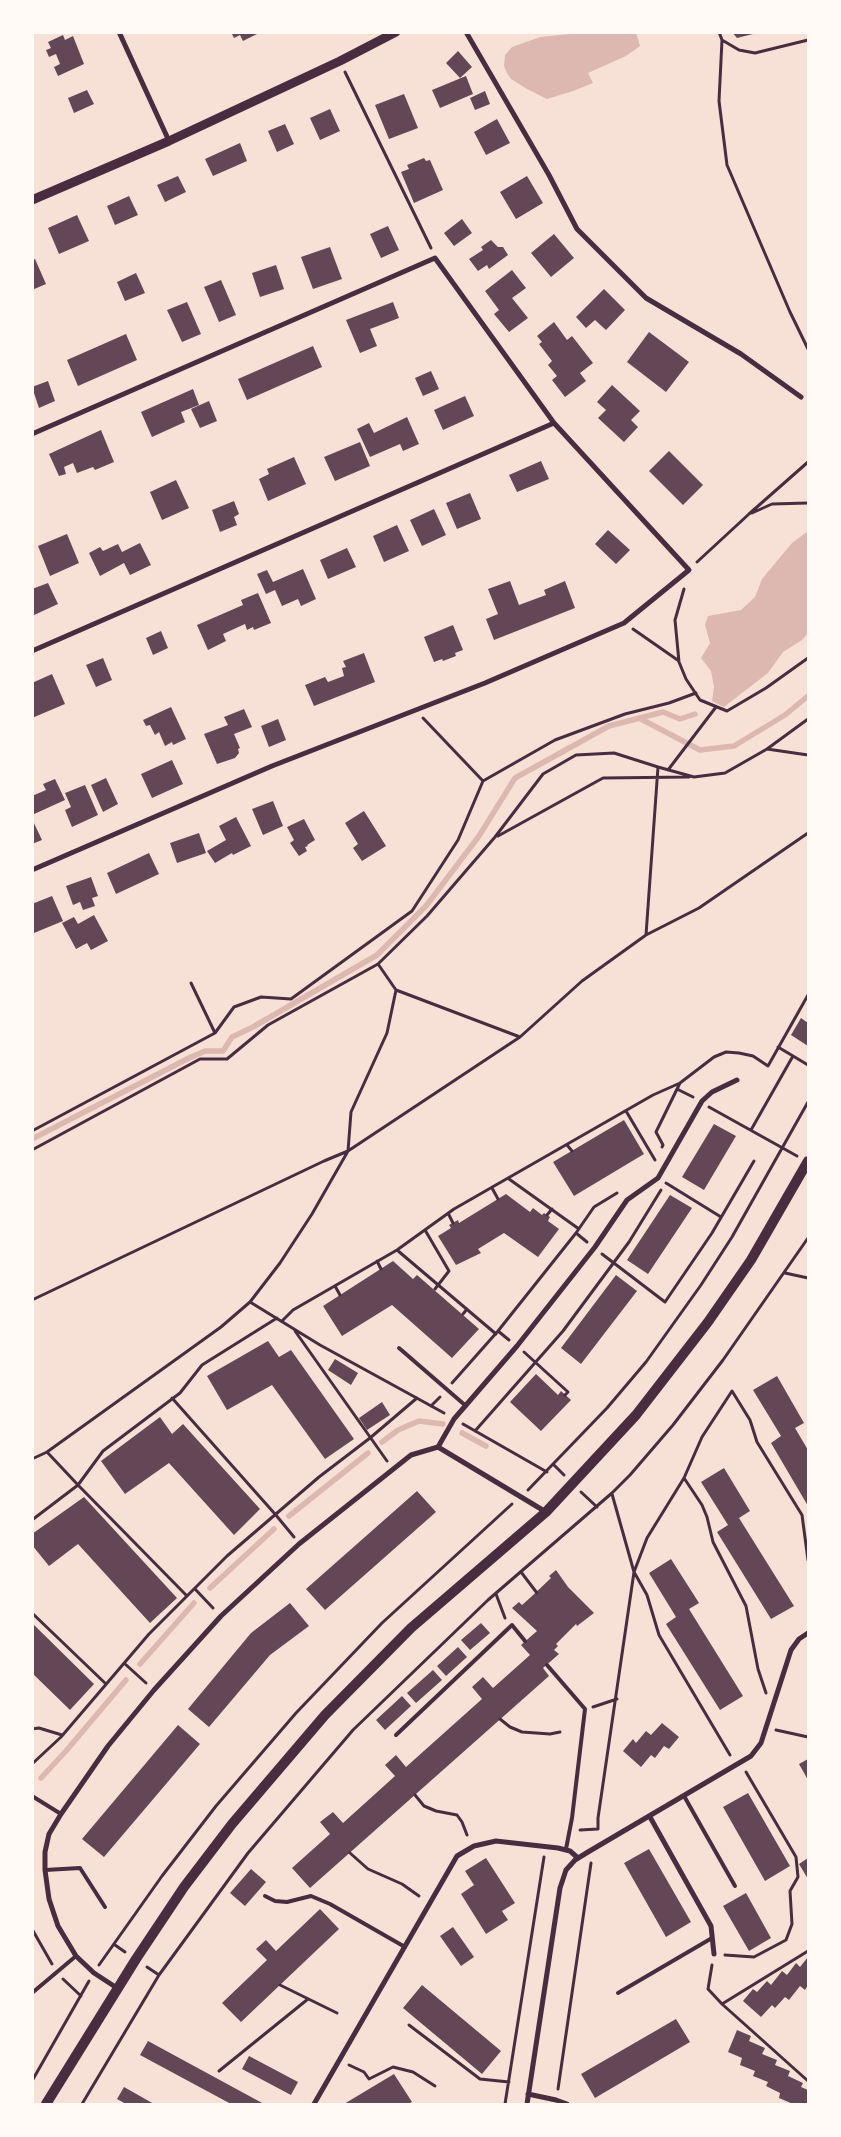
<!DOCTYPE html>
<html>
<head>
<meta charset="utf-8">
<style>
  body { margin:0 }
  #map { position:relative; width:841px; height:2137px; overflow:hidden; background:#f7e1d7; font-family:"Fira Sans Condensed",sans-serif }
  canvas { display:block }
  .frame { position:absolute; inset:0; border:34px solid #fffaf5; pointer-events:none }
</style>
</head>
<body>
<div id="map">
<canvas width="841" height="2137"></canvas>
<div class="frame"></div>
</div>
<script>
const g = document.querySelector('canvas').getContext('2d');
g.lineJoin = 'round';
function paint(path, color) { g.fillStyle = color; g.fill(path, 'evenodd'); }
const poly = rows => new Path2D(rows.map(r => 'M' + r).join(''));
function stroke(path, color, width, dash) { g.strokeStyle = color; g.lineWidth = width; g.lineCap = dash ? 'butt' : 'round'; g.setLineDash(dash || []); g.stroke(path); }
const water = poly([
  [590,32,636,33,640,46,626,56,588,73,593,83,573,91,547,99,527,89,511,79,507,73,504,66,505,55,512,47,540,37],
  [808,531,808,633,802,640,783,652,768,673,724,707,712,701,714,687,711,671,701,658,710,643,705,625,708,616,741,610,755,597,762,579,792,543]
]);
const stream = poly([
  [639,718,700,750,734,746,785,715,808,696],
  [32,1139,189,1058,205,1051,223,1051,232,1037,253,1027,377,955,426,906,479,836,515,778,609,726,663,712,680,719,695,714],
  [462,1433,486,1446],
  [382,1442,398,1430,419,1421,443,1424],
  [289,1516,368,1453],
  [210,1588,274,1529],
  [140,1664,194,1603],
  [41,1778,66,1751,126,1680]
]);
const building = poly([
  [231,32,261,32,243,41,240,35,234,38],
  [732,32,757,32,757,33,737,38],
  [63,35,65,40,73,36,84,64,58,76,54,67,60,64,56,54,49,57,46,50,51,48,48,42],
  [458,51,472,67,460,78,446,63],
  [466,76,473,94,440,108,432,90],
  [87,90,94,104,74,113,68,98],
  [485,91,490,104,475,110,470,98],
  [404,94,418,128,389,139,375,105],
  [330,109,340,131,320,140,310,118],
  [497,119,510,143,486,155,474,132],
  [285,124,294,144,277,152,268,131],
  [240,143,247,161,213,176,205,159],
  [424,158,426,161,430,160,443,190,414,203,401,172,409,169,407,165],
  [178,176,186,192,165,202,157,185],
  [527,176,543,203,516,219,500,192],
  [129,196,138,215,115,225,107,206],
  [77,215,89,241,59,254,48,228],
  [462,219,472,233,454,246,444,233],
  [388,226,399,250,381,258,370,234],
  [554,234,574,258,551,277,531,253],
  [491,240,498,247,503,247,508,255,489,269,487,265,478,271,469,259,483,250,481,247],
  [330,247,342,279,313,289,301,257],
  [35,259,46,284,32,290,32,260],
  [276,265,284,289,260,297,252,273],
  [512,270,526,288,512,298,528,318,509,332,494,314,499,310,485,291],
  [136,273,145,293,125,301,117,282],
  [221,280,236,315,219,322,204,287],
  [604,289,625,310,606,330,595,320,586,328,576,317],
  [187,302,201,334,182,342,167,310],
  [393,302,399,318,370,329,377,346,360,353,346,320],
  [554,322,567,340,572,336,593,363,580,373,586,381,565,397,552,380,557,376,548,365,552,361,539,344,542,342,537,336],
  [649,332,689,362,666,392,627,362],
  [126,334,137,360,78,386,67,360],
  [313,346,322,367,247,400,238,379],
  [431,371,439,389,423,396,415,378],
  [48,381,55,401,39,408,32,387],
  [612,385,640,411,631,420,638,427,624,442,598,418,606,410,597,402],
  [193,389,199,405,181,412,185,422,152,437,141,412],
  [465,396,474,416,443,430,434,410],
  [209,401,217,421,200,428,191,409],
  [407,417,419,444,403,451,400,444,370,457,357,429,369,423,374,433],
  [101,430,114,462,95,470,93,467,77,473,73,463,64,467,66,474,59,476,49,454],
  [360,442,370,466,335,481,324,457],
  [669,451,703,485,683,505,649,471],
  [294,457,306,484,268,501,259,479,269,474,267,469],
  [541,461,549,479,517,492,509,475],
  [176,480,189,508,162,520,150,492],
  [470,493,481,519,457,529,446,503],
  [234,501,239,514,234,517,237,525,220,532,212,510],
  [434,509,446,535,422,546,410,520],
  [397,525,409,551,384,562,373,536],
  [608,530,630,550,616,564,595,544],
  [67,534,79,563,50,576,38,546],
  [140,543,151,565,130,575,124,563,100,576,89,553,100,547,103,551,118,544,122,552],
  [347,548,356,567,328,579,320,560],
  [303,569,316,599,301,606,298,599,282,606,275,590,266,594,257,574,267,570,273,582],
  [510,581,519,605,546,595,544,590,565,581,575,608,494,640,486,619,498,614,488,589],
  [48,583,58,604,32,616,32,589],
  [258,593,271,623,254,630,253,627,247,630,245,624,223,634,226,641,208,650,197,625,243,605,241,600],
  [453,625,463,650,455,653,456,656,443,661,442,659,434,662,424,637],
  [161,631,168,648,153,655,146,638],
  [364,653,375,682,314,706,305,685,325,677,328,682,344,676,342,668,346,667,343,661],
  [103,658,112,680,96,687,86,665],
  [52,674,65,704,32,718,32,683],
  [171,707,186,739,173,745,172,742,165,746,159,732,155,735,150,725,146,726,143,720],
  [244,709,252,727,234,734,240,748,238,749,239,753,235,758,217,764,204,734,228,725,224,717],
  [278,719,286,740,269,747,261,726],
  [172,760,183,784,152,798,141,774],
  [106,778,118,804,103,812,91,785],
  [55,779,65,800,32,815,32,796,46,790,43,784],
  [85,785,98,815,72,827,65,810,71,807,65,793],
  [273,801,283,826,263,835,252,809],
  [364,811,386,846,362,861,353,848,358,844,345,823],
  [236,817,251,846,233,855,232,853,215,863,207,851,226,840,219,826],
  [32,819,42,840,32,844],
  [304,819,315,840,307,845,308,846,305,847,307,851,299,856,290,843,294,840,287,827],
  [199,833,206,853,177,863,170,843],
  [149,853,159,874,116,894,107,873],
  [91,877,98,896,92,898,95,906,83,910,80,902,73,905,66,886],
  [52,896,63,921,34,933,32,929,32,904],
  [94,915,108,941,91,950,87,943,76,949,62,923,74,917,78,924],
  [801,1018,808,1023,808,1046,791,1035],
  [624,1120,644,1154,574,1196,553,1162],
  [714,1124,736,1136,704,1190,682,1177],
  [506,1194,530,1212,533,1208,542,1215,544,1213,550,1217,548,1221,559,1229,538,1257,504,1233,478,1249,481,1253,456,1265,438,1236,451,1228,449,1225,458,1220,459,1223],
  [670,1195,692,1208,648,1274,627,1260],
  [393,1261,413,1279,417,1275,479,1329,452,1358,392,1305,342,1336,323,1306],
  [616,1275,637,1291,581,1364,561,1348],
  [268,1341,279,1357,291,1350,354,1439,325,1459,272,1385,227,1410,207,1376],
  [335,1359,358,1373,351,1385,328,1370],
  [536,1374,558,1395,561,1391,571,1400,541,1431,510,1402],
  [777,1376,804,1423,795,1428,808,1450,808,1506,771,1443,781,1436,753,1390],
  [382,1402,390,1415,367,1430,359,1418],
  [160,1417,172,1434,183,1424,260,1509,234,1535,169,1463,125,1494,101,1461],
  [724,1468,750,1511,739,1518,794,1606,771,1619,717,1532,728,1525,701,1482],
  [417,1491,436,1512,325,1610,306,1589],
  [84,1497,177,1598,150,1623,78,1544,49,1566,32,1545,32,1534],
  [671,1559,699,1603,689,1609,743,1696,720,1710,666,1624,676,1617,649,1573],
  [556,1570,568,1587,594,1613,577,1626,576,1624,556,1644,558,1646,554,1650,559,1654,543,1668,549,1676,310,1888,292,1868,330,1834,320,1822,333,1812,343,1823,395,1776,385,1765,396,1755,406,1767,482,1699,472,1687,483,1677,493,1688,530,1655,521,1645,537,1631,512,1608,519,1602,522,1605,531,1597,551,1578,549,1576],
  [290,1603,309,1626,270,1655,209,1727,188,1709,251,1633],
  [32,1623,94,1684,70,1710,32,1673],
  [481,1623,490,1633,470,1650,461,1640],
  [458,1647,467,1657,446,1676,437,1666],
  [433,1670,442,1680,416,1703,407,1693],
  [402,1696,411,1706,385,1730,376,1720],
  [662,1723,679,1737,669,1749,664,1746,655,1758,651,1755,641,1767,623,1751,633,1739,636,1743,646,1731,651,1735],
  [178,1725,200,1744,104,1857,82,1839],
  [808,1759,808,1780,799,1764],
  [748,1793,790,1866,765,1881,723,1807],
  [649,1849,691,1922,666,1937,624,1863],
  [486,1858,515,1903,502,1911,508,1920,486,1934,461,1894,474,1885,465,1871],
  [808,1858,808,1879,799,1864],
  [251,1869,266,1882,245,1906,230,1893],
  [746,1893,771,1938,749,1951,723,1906],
  [320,1909,339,1929,241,2022,222,2003,267,1960,256,1949,266,1940,276,1951],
  [453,1927,474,1957,461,1966,440,1936],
  [808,1957,808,1985,805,1990,800,1986,789,2000,785,1997,775,2008,772,2005,761,2017,743,2001,753,1989,757,1992,767,1981,771,1985,782,1971,787,1975,796,1963,800,1967],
  [422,1985,501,2051,482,2074,403,2008],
  [676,2019,690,2042,595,2098,581,2074],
  [737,2030,751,2036,749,2041,765,2048,762,2054,777,2060,775,2065,790,2071,788,2076,803,2083,801,2087,808,2090,808,2104,793,2104,779,2098,780,2093,766,2086,768,2082,753,2076,755,2071,740,2065,742,2058,728,2052],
  [148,2041,264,2104,231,2104,140,2055],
  [249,2056,298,2082,291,2095,242,2069],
  [394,2074,412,2102,408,2104,344,2104],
  [124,2087,154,2104,126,2104,117,2099]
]);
const path = poly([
  [719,32,722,40,739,50,755,53,808,40],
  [722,40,719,101,727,165,790,312,808,349],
  [345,72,431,248],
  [752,513,772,504,808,503],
  [697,562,749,514,808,462],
  [684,589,675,620,679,662,686,679,700,700,727,711,766,688,808,658],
  [633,629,679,661],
  [423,718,483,781],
  [767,749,808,755],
  [668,770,716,707],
  [498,836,603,778,689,777],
  [646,935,658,767],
  [191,983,215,1033],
  [396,990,520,1037],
  [778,1047,808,1065],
  [677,1089,693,1097],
  [709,1107,797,1156],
  [626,1111,655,1160],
  [751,1130,793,1056],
  [32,1131,215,1033,234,1007,261,997,291,999,412,911,458,840,483,781,555,740,625,714,669,703,696,693],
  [567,1145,572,1151],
  [662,1147,663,1145,656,1132,680,1083],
  [32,1150,200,1059,227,1059,268,1025,378,964,427,916,495,837,543,774,576,755,614,753,658,767,694,777,725,773,767,749,808,719],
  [509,1179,579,1229],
  [666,1183,721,1217],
  [492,1188,498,1199],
  [448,1213,453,1223],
  [547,1215,552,1209],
  [425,1230,449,1271,435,1289],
  [576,1233,587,1242],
  [397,1250,496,1334],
  [602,1254,665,1302,712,1233,754,1161],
  [377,1261,381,1269],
  [785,1273,808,1278],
  [335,1286,340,1295],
  [32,1300,324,1161,348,1151,520,1037,582,981,646,935,699,908,808,833],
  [250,1302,320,1345,444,1413],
  [463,1314,467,1309],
  [282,1321,293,1310,397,1250,454,1209,653,1095,680,1083,714,1057,726,1052,739,1053,753,1056,768,1066,808,995],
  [295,1331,387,1461],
  [498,1331,509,1340],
  [524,1352,568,1392,565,1395],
  [452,1383,498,1331,576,1233,594,1207,617,1193],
  [172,1398,275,1514,294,1537],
  [431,1406,440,1397],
  [463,1424,547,1472],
  [475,1431,563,1331,629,1242,661,1190],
  [32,1459,47,1452,221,1327,250,1302,280,1263,312,1214,348,1151,351,1112,387,1033,396,990,378,964],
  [554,1465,564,1475],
  [684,1478,702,1505,707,1517,713,1542,746,1606,758,1669,766,1693],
  [528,1490,607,1408,646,1362,701,1285,732,1237,808,1102],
  [581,1492,597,1507],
  [32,1520,78,1485,47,1452],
  [521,1572,537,1593],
  [195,1589,213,1608],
  [496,1594,505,1618],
  [187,1596,78,1485,103,1451,180,1393,202,1365,277,1318],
  [32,1613,106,1684],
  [124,1663,146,1683],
  [593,1707,617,1699],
  [500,1719,510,1727,522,1732,550,1734,560,1732],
  [32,1729,39,1728,62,1735],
  [776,1730,808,1737],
  [730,1755,659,1635,647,1595,634,1572,647,1538,684,1478,702,1437,732,1391,750,1420,757,1442,802,1515,808,1560],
  [32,1764,61,1737,149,1634,227,1556,319,1477,370,1438,417,1398],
  [415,1795,424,1806,436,1811,457,1815,462,1822,467,1835],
  [580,1830,598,1829,598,1818,634,1572,612,1494],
  [350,1853,368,1869,402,1884,419,1896],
  [32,1929,52,1964],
  [115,1945,125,1952],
  [725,1955,754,1957,786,1940,792,1924,790,1891,798,1877,796,1857,746,1772],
  [99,1965,162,1876,216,1806,296,1713,382,1623,512,1504],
  [712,1965,708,1989,722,2004,808,1951],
  [147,1967,159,1975],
  [63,1979,81,1996],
  [280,1985,337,2013],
  [722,2004,808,2081],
  [409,2025,480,2079,509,2082],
  [349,2065,364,2072,369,2079,393,2067,413,2072,435,2086],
  [219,2071,308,1999],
  [32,2081,89,1981],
  [558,2089,591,1863],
  [82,2104,159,1975,248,1853,353,1730,488,1600,612,1493,630,1475,673,1425,723,1360,808,1238],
  [505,2104,544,1857]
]);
const service = poly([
  [399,1348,466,1406],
  [547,1665,585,1709,572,1818,566,1849],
  [396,1735,512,1625,525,1641],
  [32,1796,61,1814],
  [684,1796,735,1886],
  [45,1870,80,1868,105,1907],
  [265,1896,275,1901,287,1902,311,1896,330,1904,405,1947],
  [32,1993,76,1956],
  [618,1993,712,1938]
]);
const minor = poly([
  [119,32,169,141],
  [466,32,549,175,577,229,646,298,741,354,801,397],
  [32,434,435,258,554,423,689,570,624,623,485,683,272,766,32,870],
  [32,651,554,423],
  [438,1447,454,1419,517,1346,595,1247,627,1200,658,1178,702,1101,712,1092,737,1080],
  [650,1817,711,1926,714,1954],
  [117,1988,94,1973,76,1956,58,1926,49,1899,45,1870,45,1852,49,1834,61,1814,108,1746,154,1690,221,1616,299,1544,411,1455,438,1447,546,1512],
  [528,2094,556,2100,567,2104],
  [314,2104,457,1856,474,1846,496,1841,558,1848,570,1851,578,1858],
  [527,2104,560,1888,566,1870,575,1860,588,1852,751,1756,761,1743,791,1650,799,1639,808,1633]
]);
const tertiary = poly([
  [32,200,169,141,340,61,396,32]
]);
const secondary = poly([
  [46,2104,136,1959,184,1887,232,1824,325,1715,411,1628,546,1512,636,1415,708,1322,751,1260,808,1161]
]);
paint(water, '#dcb8b0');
stroke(stream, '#dcb8b0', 5.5);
paint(building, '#644757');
stroke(path, '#4a2c40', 3);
stroke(service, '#4a2c40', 4);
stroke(minor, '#4a2c40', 5);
stroke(tertiary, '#4a2c40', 9);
stroke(secondary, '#4a2c40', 10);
</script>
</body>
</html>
